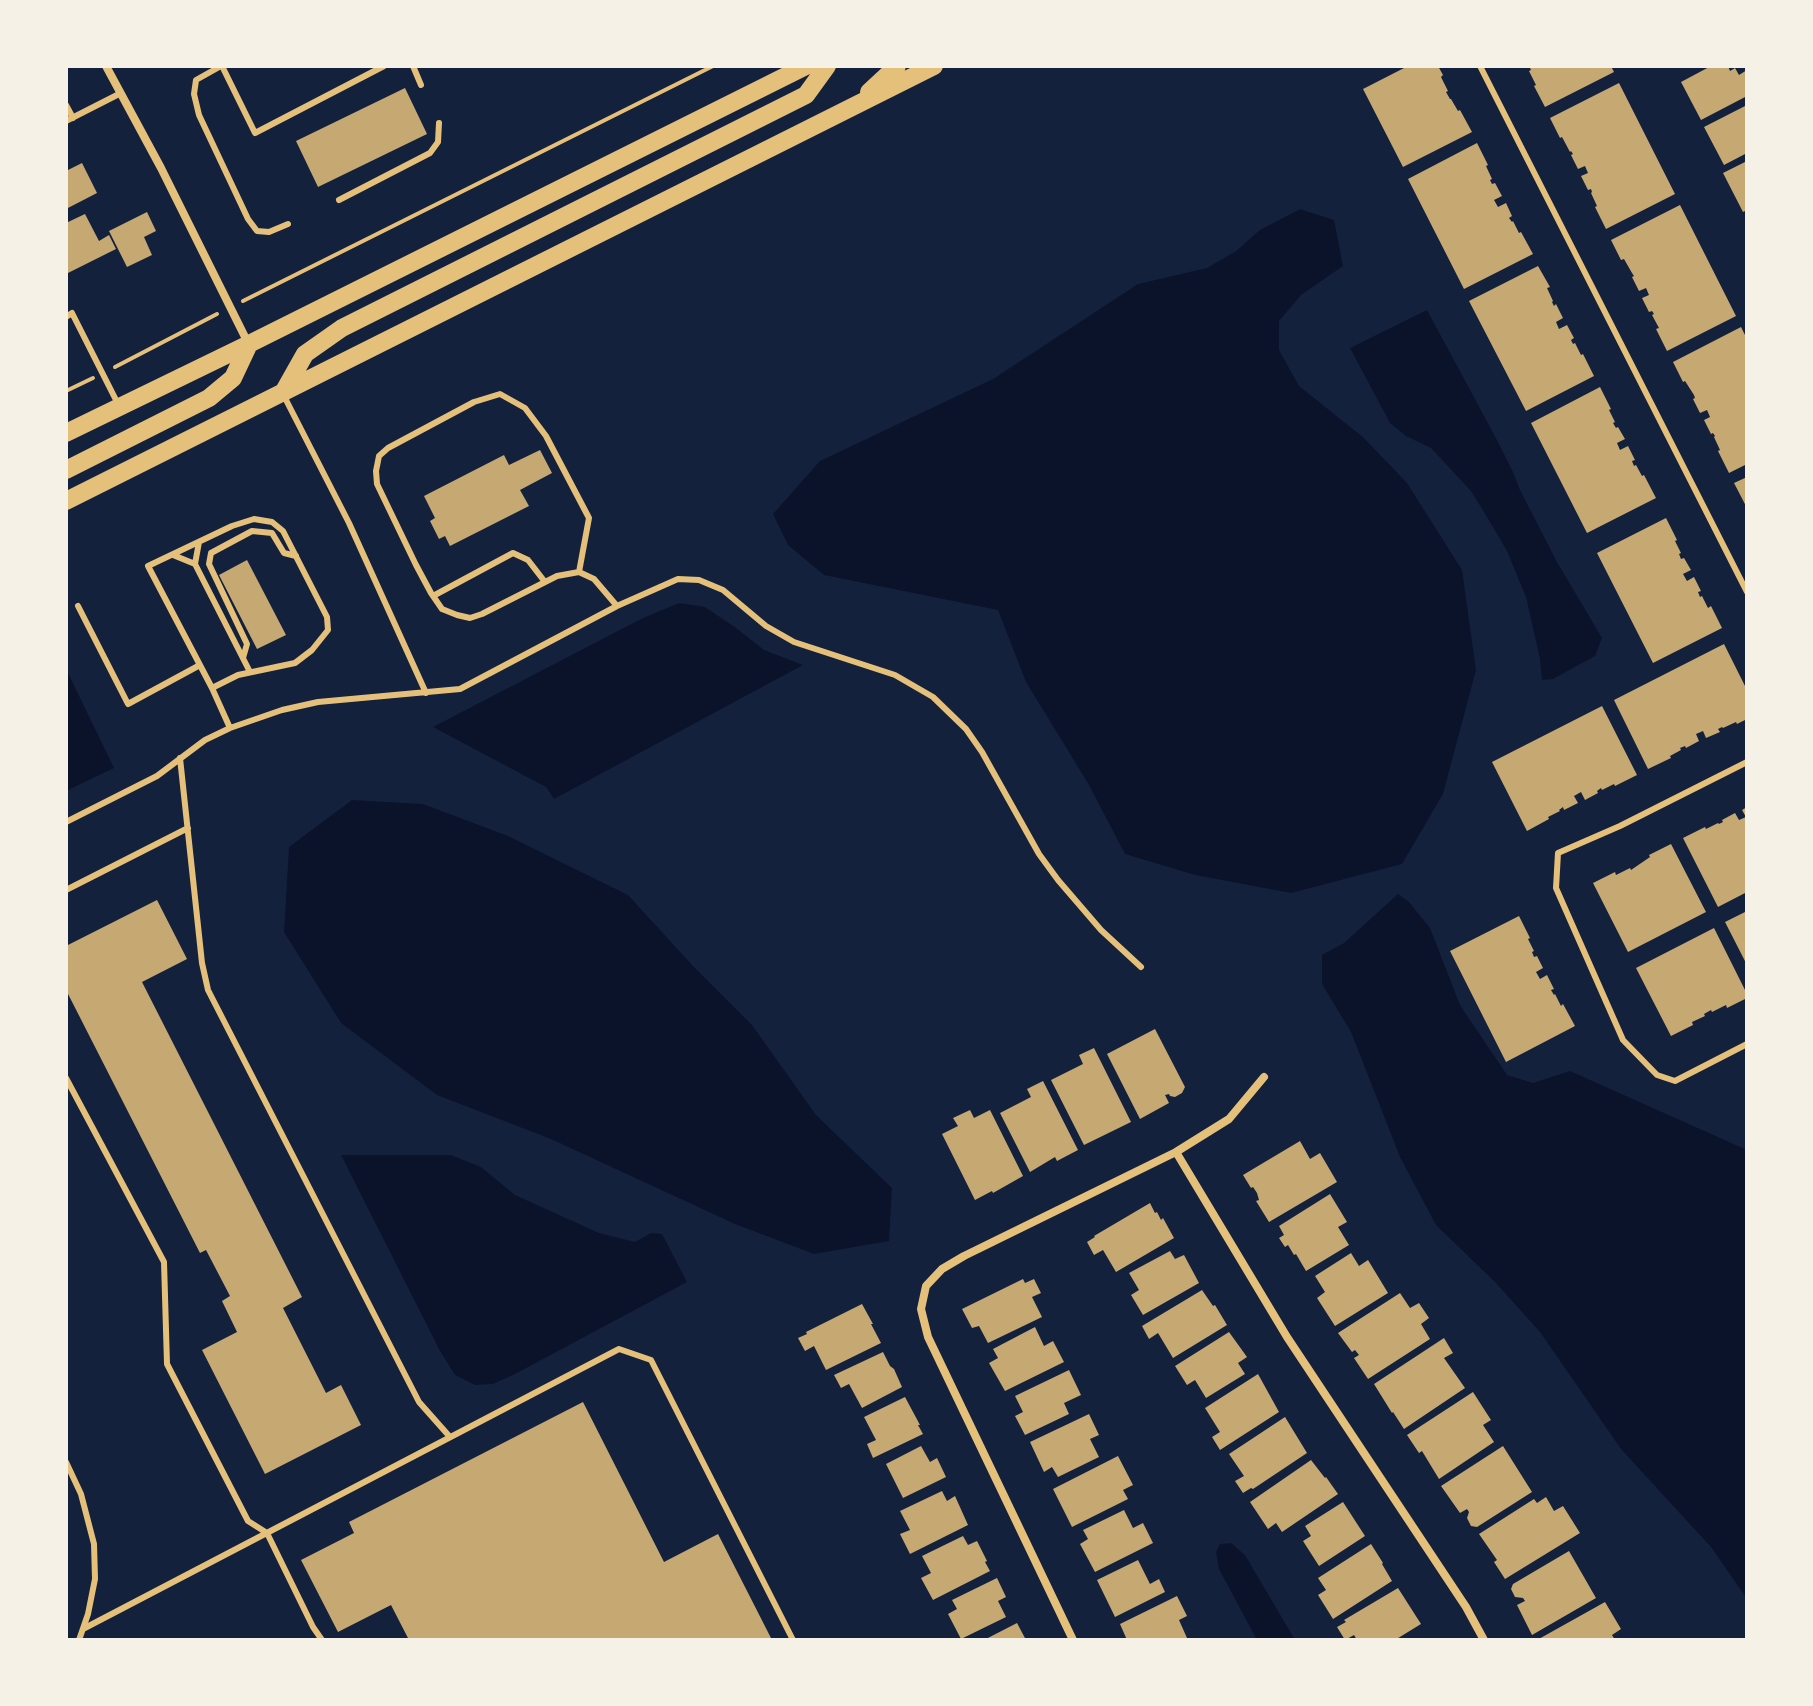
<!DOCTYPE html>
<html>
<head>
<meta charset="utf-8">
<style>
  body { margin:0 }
  #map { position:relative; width:1813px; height:1706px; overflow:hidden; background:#14213d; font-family:"Titillium Web",sans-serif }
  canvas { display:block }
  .frame { position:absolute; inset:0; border:68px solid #f6f1e7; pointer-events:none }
</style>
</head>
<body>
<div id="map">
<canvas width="1813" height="1706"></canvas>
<div class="frame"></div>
</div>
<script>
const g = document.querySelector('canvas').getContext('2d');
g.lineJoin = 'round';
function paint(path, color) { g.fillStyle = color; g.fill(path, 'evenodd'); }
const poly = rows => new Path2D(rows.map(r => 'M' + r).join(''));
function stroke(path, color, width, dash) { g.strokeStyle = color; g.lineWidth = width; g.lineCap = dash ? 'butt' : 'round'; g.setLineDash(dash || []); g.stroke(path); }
const water = poly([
  [1300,209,1334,220,1343,266,1301,295,1279,321,1279,350,1299,386,1364,438,1407,483,1462,570,1476,670,1443,794,1402,864,1291,893,1195,875,1125,854,1089,785,1026,682,998,610,824,575,788,545,773,514,820,461,993,379,1138,284,1207,268,1236,251,1260,230],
  [1427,310,1497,440,1513,472,1520,490,1557,562,1602,638,1595,656,1553,679,1542,680,1540,659,1526,597,1507,551,1487,517,1471,491,1431,448,1406,436,1390,423,1350,348],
  [679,603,705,607,736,628,764,650,803,665,554,799,546,787,433,727,643,618],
  [66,669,114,768,66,791],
  [352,800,423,804,508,836,628,895,692,965,752,1025,816,1115,892,1188,889,1241,814,1254,735,1224,551,1139,437,1095,341,1023,284,932,289,847],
  [1398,894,1409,902,1430,928,1460,1005,1507,1075,1533,1083,1570,1071,1747,1150,1747,1599,1711,1547,1621,1449,1540,1332,1495,1282,1436,1225,1400,1157,1351,1032,1322,984,1322,955,1344,943],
  [341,1155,451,1155,481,1167,515,1195,599,1233,635,1242,651,1233,662,1234,687,1282,515,1374,493,1384,475,1385,455,1375,440,1351],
  [1231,1543,1245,1555,1295,1640,1257,1640,1219,1569,1216,1552,1220,1544]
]);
const building = poly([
  [1408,66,1438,66,1443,75,1441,77,1448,91,1446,92,1450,99,1451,99,1458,111,1460,110,1472,132,1403,167,1363,89],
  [1529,66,1611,66,1614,72,1545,107,1534,86,1536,85,1529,71,1531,70],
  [1711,66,1728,66,1730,71,1735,68,1739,75,1747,70,1747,96,1701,120,1681,82],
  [1619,83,1675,194,1606,229,1595,207,1597,206,1591,193,1592,192,1591,189,1588,190,1581,176,1588,173,1585,166,1578,169,1571,155,1573,154,1571,151,1570,152,1562,137,1560,138,1550,118],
  [405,88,427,134,318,187,296,141],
  [1747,105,1747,153,1724,165,1704,127],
  [1477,143,1488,165,1486,166,1492,179,1490,180,1492,184,1495,183,1502,196,1494,200,1498,207,1506,203,1512,216,1509,218,1512,222,1513,221,1519,233,1521,232,1533,254,1464,289,1408,179],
  [1747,161,1747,210,1743,212,1723,173],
  [82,163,97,193,66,209,66,171],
  [1680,205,1736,316,1667,351,1656,329,1659,328,1652,315,1654,314,1652,311,1649,312,1642,298,1649,295,1646,288,1639,291,1632,277,1634,276,1632,273,1624,259,1621,260,1611,240],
  [147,212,156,231,144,237,152,255,127,267,109,231],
  [85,214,99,241,109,235,116,249,66,274,66,223],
  [1538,266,1550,287,1547,288,1553,301,1552,302,1554,306,1556,304,1563,318,1556,322,1559,329,1567,325,1574,338,1571,340,1573,344,1575,343,1581,355,1583,354,1594,376,1526,411,1469,301],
  [1741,327,1747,339,1747,464,1729,473,1718,451,1720,450,1714,437,1715,436,1713,433,1711,434,1704,420,1710,417,1707,410,1700,413,1693,399,1695,398,1694,395,1685,381,1683,382,1673,362],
  [1600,387,1611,409,1609,410,1615,422,1613,423,1616,428,1618,427,1625,439,1617,443,1620,450,1628,446,1635,460,1632,461,1634,466,1636,465,1642,476,1644,475,1656,498,1587,533,1531,423],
  [540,450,552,473,520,490,529,506,450,546,445,536,439,539,430,521,435,518,424,496,504,455,509,465],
  [1747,477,1747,508,1734,483],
  [1666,518,1677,540,1675,541,1681,553,1679,554,1681,559,1684,558,1691,570,1683,574,1687,581,1694,577,1701,591,1698,592,1700,597,1702,596,1708,608,1711,606,1722,628,1653,663,1597,553],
  [247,560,286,635,257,649,219,575],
  [1724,644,1747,690,1747,719,1737,724,1736,722,1723,728,1722,727,1718,729,1720,732,1706,738,1703,731,1696,734,1699,741,1686,748,1685,746,1680,748,1681,750,1670,756,1671,758,1648,769,1614,700],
  [1602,706,1637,775,1615,786,1614,784,1602,790,1601,788,1597,791,1598,793,1585,800,1581,792,1574,796,1578,803,1564,810,1563,807,1559,810,1560,811,1548,817,1549,819,1527,831,1492,762],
  [1747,807,1747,892,1718,907,1683,838,1705,827,1706,829,1718,823,1719,824,1723,822,1722,820,1735,813,1739,820,1746,817,1742,810],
  [1671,844,1706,912,1628,952,1593,883,1615,872,1616,875,1630,868,1631,870,1650,857,1649,855],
  [157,900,187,959,142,982,302,1297,283,1308,326,1393,341,1385,361,1425,265,1474,202,1350,237,1332,222,1301,230,1296,206,1250,200,1253,66,990,66,946],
  [1747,911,1747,965,1725,922],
  [1519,916,1530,938,1528,939,1534,951,1532,952,1534,957,1537,956,1543,968,1536,972,1540,979,1547,975,1554,989,1551,990,1554,995,1555,994,1561,1006,1563,1004,1575,1026,1506,1062,1450,951],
  [1714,928,1747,994,1747,998,1727,1008,1726,1005,1712,1012,1711,1010,1704,1014,1705,1016,1692,1022,1693,1025,1671,1036,1636,968],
  [1155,1029,1185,1087,1182,1093,1175,1097,1170,1096,1169,1094,1165,1095,1169,1103,1140,1119,1107,1054],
  [1094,1048,1131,1122,1084,1145,1051,1080,1083,1064,1079,1055],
  [1043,1081,1078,1150,1057,1161,1055,1157,1030,1172,1000,1113,1031,1097,1027,1089],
  [970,1110,974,1118,990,1110,1023,1176,993,1193,992,1191,975,1200,942,1134,958,1126,953,1118],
  [1300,1141,1310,1159,1320,1153,1337,1182,1269,1222,1256,1201,1259,1200,1257,1193,1253,1187,1251,1188,1243,1175],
  [1330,1194,1347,1222,1338,1227,1349,1245,1306,1271,1296,1254,1294,1255,1288,1245,1285,1247,1279,1238,1284,1235,1279,1226],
  [1150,1203,1155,1213,1157,1212,1161,1220,1163,1218,1174,1238,1116,1272,1103,1250,1094,1255,1087,1242,1095,1237,1094,1236],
  [1170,1251,1175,1259,1184,1255,1199,1283,1143,1315,1131,1295,1139,1290,1129,1273],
  [1351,1253,1359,1266,1368,1260,1388,1293,1335,1326,1317,1298,1325,1292,1315,1276],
  [1023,1279,1025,1283,1034,1279,1041,1293,1032,1297,1042,1317,988,1343,979,1326,972,1328,962,1309],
  [1202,1290,1213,1306,1215,1305,1227,1325,1173,1358,1158,1333,1149,1339,1142,1326],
  [1400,1293,1410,1308,1419,1303,1429,1318,1421,1324,1430,1339,1368,1379,1354,1358,1359,1355,1355,1350,1352,1352,1338,1333],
  [862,1304,873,1324,871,1324,881,1343,826,1370,814,1346,805,1351,798,1338,807,1334,806,1332],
  [1035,1327,1044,1346,1053,1341,1064,1362,1005,1391,989,1363,998,1358,993,1349],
  [1229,1332,1247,1357,1238,1363,1245,1374,1206,1398,1195,1380,1187,1385,1175,1366],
  [1444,1338,1453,1353,1444,1358,1465,1388,1404,1429,1393,1412,1392,1413,1374,1384],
  [883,1352,890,1366,894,1369,902,1387,862,1408,849,1384,841,1388,834,1375],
  [1069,1370,1081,1395,1064,1403,1069,1414,1025,1435,1015,1416,1023,1412,1015,1396],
  [1258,1374,1279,1412,1220,1450,1212,1437,1220,1432,1205,1408],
  [1473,1392,1491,1420,1483,1425,1494,1442,1439,1479,1422,1451,1419,1453,1407,1435],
  [905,1397,920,1425,918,1425,923,1434,873,1458,867,1444,876,1440,864,1417],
  [583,1402,664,1562,718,1534,772,1640,409,1640,391,1605,338,1632,301,1560,354,1533,349,1522],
  [1089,1414,1099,1435,1090,1439,1099,1457,1058,1477,1052,1467,1044,1472,1030,1442],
  [1285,1417,1307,1453,1253,1489,1251,1488,1243,1493,1235,1481,1244,1476,1229,1454],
  [921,1446,930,1462,937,1458,946,1477,903,1498,886,1464],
  [1503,1446,1532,1492,1477,1527,1471,1526,1467,1518,1469,1512,1467,1509,1460,1513,1441,1486],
  [1118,1456,1133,1485,1123,1490,1128,1499,1072,1527,1053,1489],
  [1311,1460,1325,1478,1326,1477,1338,1494,1282,1532,1276,1523,1268,1529,1250,1502],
  [942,1491,947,1501,955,1496,968,1525,910,1554,900,1534,910,1530,900,1511],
  [1546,1497,1554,1511,1563,1506,1580,1533,1505,1579,1494,1562,1497,1560,1479,1534,1534,1499,1537,1503],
  [1343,1502,1365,1536,1319,1566,1303,1541,1311,1536,1305,1526],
  [1124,1510,1133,1528,1143,1523,1153,1543,1095,1572,1080,1544,1088,1539,1083,1530],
  [963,1536,968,1545,977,1541,987,1561,985,1562,990,1571,933,1600,921,1578,931,1573,922,1556],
  [1371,1544,1383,1563,1382,1564,1392,1581,1333,1619,1318,1595,1326,1590,1318,1578],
  [1569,1551,1596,1598,1532,1635,1517,1605,1525,1601,1523,1598,1515,1597,1511,1589,1513,1584],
  [1138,1560,1150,1584,1159,1579,1165,1592,1115,1617,1097,1580],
  [997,1578,1006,1597,998,1601,1006,1617,961,1639,948,1614,957,1609,952,1600],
  [1398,1588,1421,1624,1395,1640,1357,1640,1354,1635,1345,1640,1337,1627,1346,1622,1344,1620],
  [1177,1596,1187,1616,1179,1620,1187,1638,1184,1640,1127,1640,1120,1624],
  [1605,1602,1621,1629,1612,1635,1615,1640,1537,1640],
  [1017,1623,1026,1640,984,1640]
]);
const path = poly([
  [243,301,713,66],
  [115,367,217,314],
  [66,391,93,378]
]);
const service = poly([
  [221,66,196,80,194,94,199,115,248,219,257,231,269,232,288,224],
  [222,66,255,133,384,66],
  [413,66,421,85],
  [1480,66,1747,592],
  [66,105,73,118],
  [66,121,121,93],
  [339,200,430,153,438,142,439,123],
  [66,317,72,313,118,404],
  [284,396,349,523,426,693],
  [199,542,195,564,250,672],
  [173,555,195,564],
  [579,572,589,518,546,436,525,408,500,394,474,402,388,448,379,456,376,471,377,484,416,565,431,593,442,609,457,615,470,618,482,614,557,576,579,572,594,579,617,606],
  [433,596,513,553,528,560,545,582],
  [78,606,128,704,200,665],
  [243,658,247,644,209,564,211,553,252,531,272,533,284,553,296,556],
  [212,688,238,675,295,663,312,650,328,630,327,617,283,531,272,522,254,519,232,526,148,566,212,688,230,728],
  [180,758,202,963,208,990,419,1402,450,1437],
  [1747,762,1620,826,1558,853,1556,888,1623,1040,1657,1075,1675,1081,1747,1044],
  [66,822,157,776,205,740,230,728,282,710,318,702,460,689,617,606,678,579,699,580,723,590,766,626,794,642,895,675,933,697,966,729,982,752,1039,854,1058,880,1101,930,1141,967],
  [66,890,188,828],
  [66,1078,164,1262,167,1364,248,1521,267,1533,313,1627,322,1640],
  [66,1462,81,1494,94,1544,95,1579,88,1614,79,1640],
  [83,1629,619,1349,651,1360,793,1640]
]);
const minor = poly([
  [106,66,161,168,248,343],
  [1176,1152,1287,1337,1466,1607,1484,1640],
  [1073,1640,928,1337,921,1309,926,1286,942,1269,964,1256,1176,1152,1229,1119,1264,1077]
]);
const primary = poly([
  [869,92,897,66],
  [283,393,305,354,342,328,806,95,827,66],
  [66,433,249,344,806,66],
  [66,470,209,398,233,378,249,344],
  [66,501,934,66]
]);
paint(water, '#0b132b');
paint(building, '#c6a872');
stroke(path, '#e5c07b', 4);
stroke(service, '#e5c07b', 6);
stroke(minor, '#e5c07b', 8);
stroke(primary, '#e5c07b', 18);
</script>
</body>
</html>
